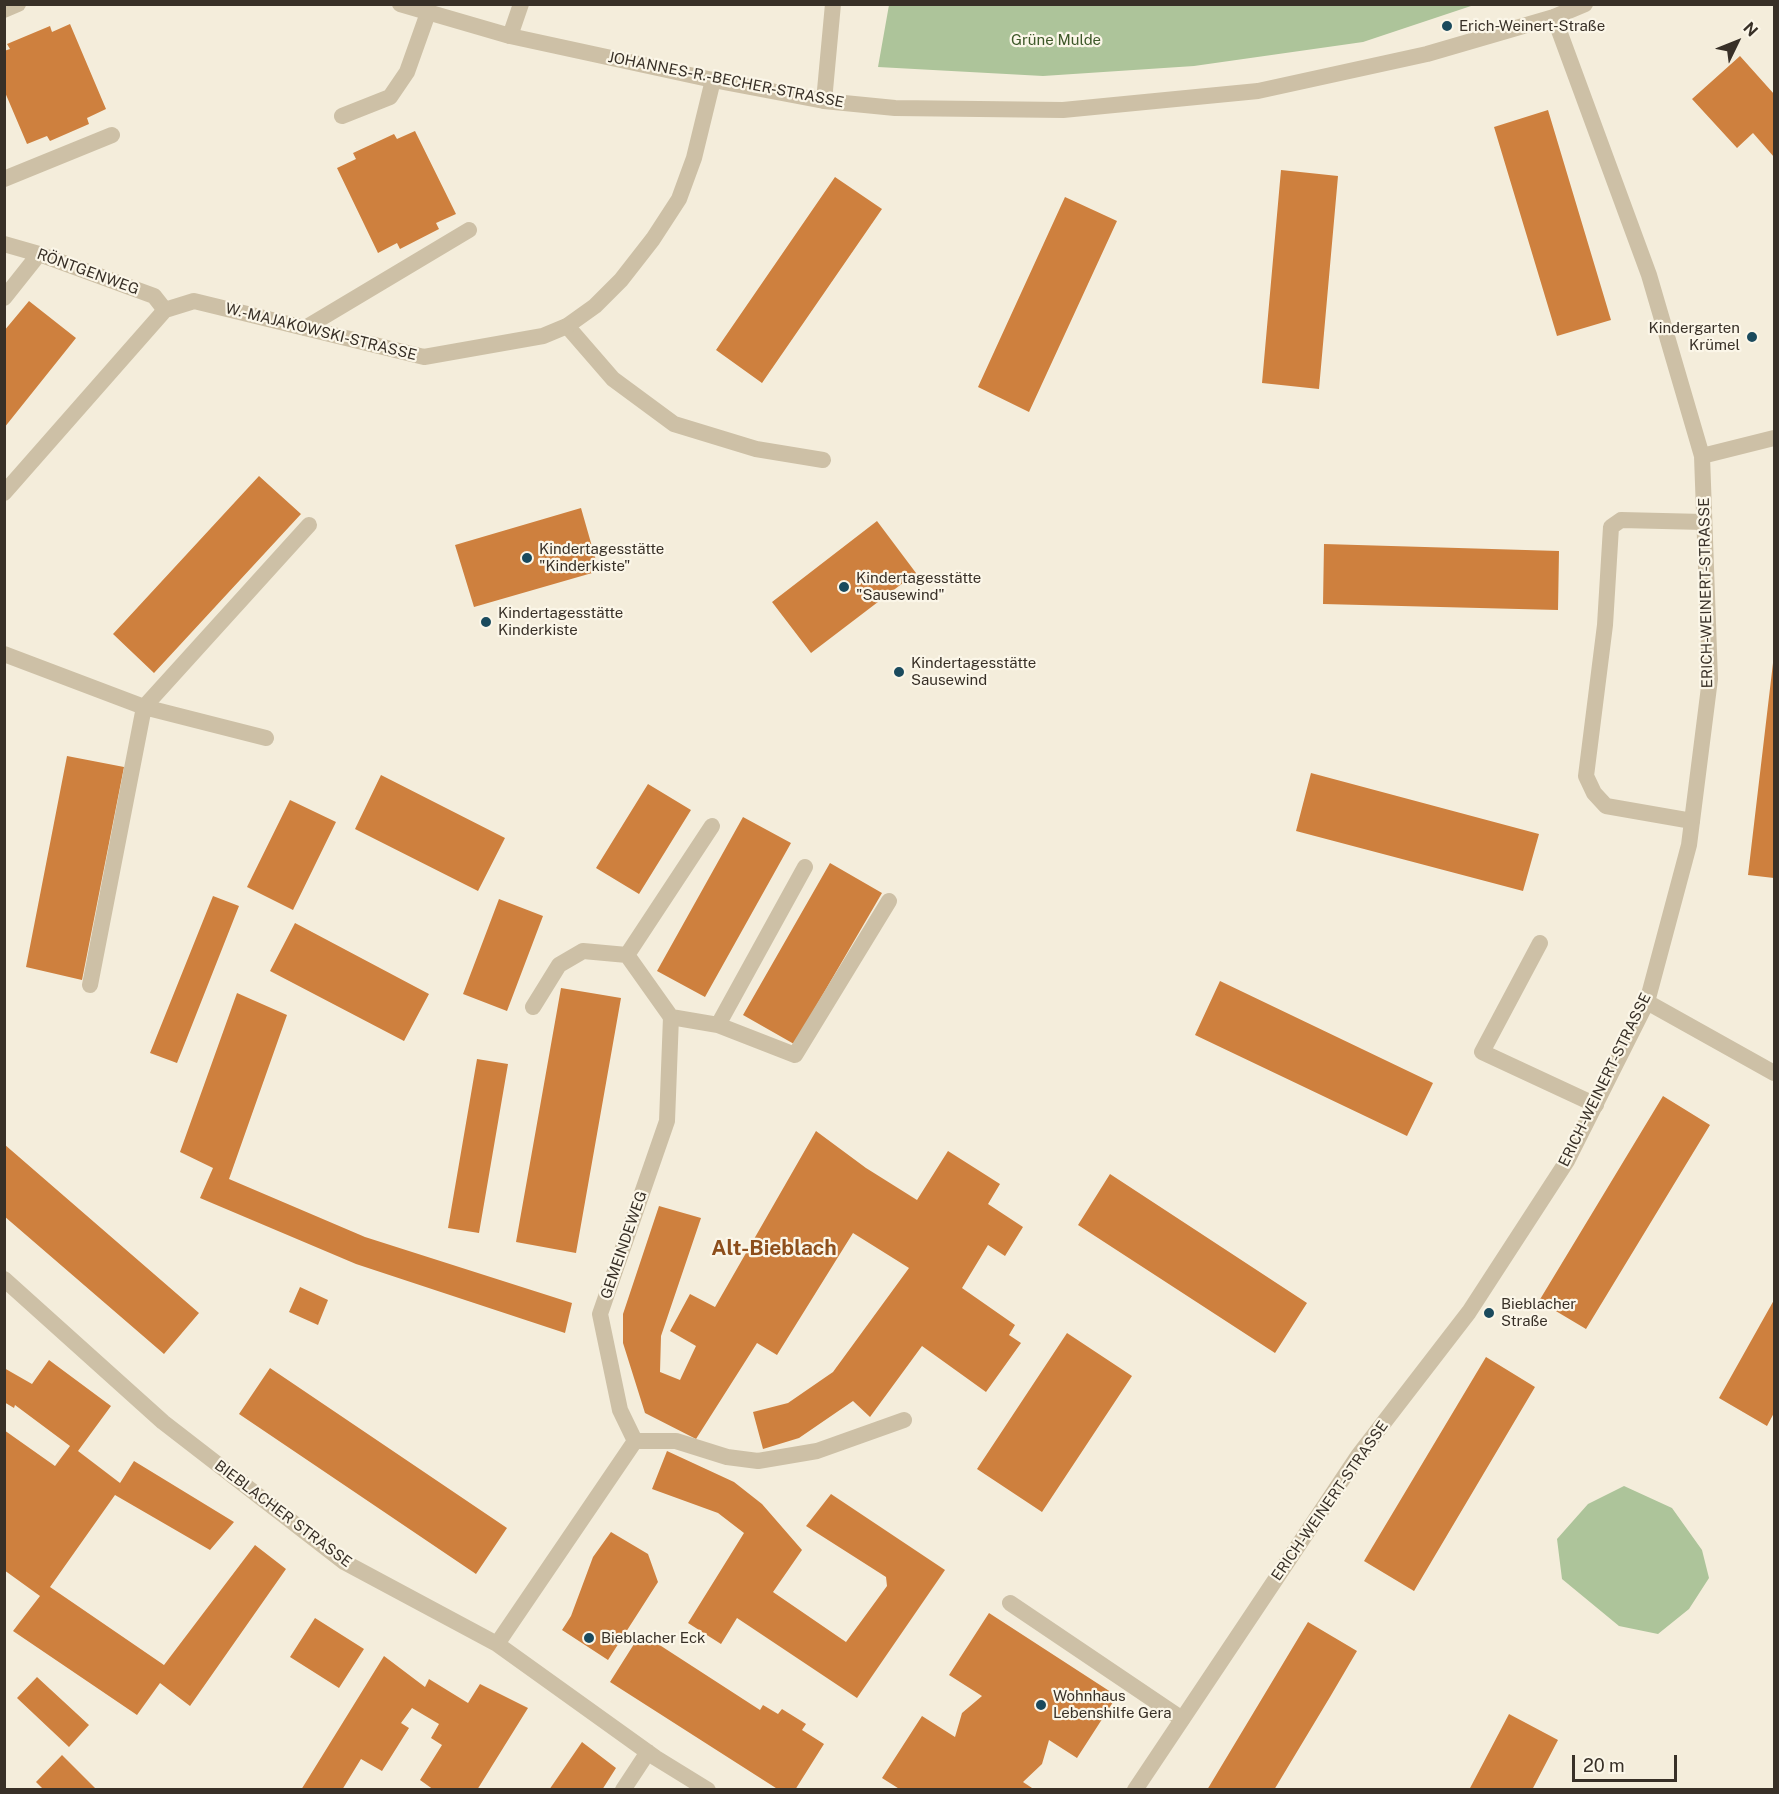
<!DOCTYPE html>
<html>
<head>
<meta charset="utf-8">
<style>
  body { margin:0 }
  #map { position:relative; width:1779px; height:1794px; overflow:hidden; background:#f4eddb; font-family:"Public Sans",sans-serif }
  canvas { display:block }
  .frame { position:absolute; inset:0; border:6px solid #383027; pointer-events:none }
  .north { position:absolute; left:1707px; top:12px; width:60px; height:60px; -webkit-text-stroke:4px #fbf6e8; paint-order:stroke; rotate:47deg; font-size:16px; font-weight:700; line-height:24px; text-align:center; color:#383027 }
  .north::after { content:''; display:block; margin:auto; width:21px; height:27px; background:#383027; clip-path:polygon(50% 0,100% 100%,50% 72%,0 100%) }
  .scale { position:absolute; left:1572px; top:1755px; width:105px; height:27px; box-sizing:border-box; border:3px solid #383027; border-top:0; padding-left:8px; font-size:18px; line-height:21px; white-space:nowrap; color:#383027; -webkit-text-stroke:4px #fbf6e8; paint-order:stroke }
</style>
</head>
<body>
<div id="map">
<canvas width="1779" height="1794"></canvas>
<div class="frame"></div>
<div class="north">N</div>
<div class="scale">20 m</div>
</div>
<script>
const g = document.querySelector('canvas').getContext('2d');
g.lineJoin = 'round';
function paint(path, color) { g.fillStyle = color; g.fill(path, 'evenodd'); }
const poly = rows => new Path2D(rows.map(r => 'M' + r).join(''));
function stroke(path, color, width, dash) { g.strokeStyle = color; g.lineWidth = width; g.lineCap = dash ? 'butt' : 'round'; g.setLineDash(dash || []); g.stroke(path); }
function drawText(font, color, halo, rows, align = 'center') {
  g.font = font + ' "Public Sans",sans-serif'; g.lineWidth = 4.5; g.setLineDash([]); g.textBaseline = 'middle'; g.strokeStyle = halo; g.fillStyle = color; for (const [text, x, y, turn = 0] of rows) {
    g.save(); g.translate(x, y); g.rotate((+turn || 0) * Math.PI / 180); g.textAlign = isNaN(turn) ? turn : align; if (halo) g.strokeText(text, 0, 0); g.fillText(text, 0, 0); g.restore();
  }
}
const green = poly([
  [889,5,889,4,1474,5,1363,42,1194,66,1043,76,878,67],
  [1624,1486,1672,1508,1702,1550,1709,1578,1689,1609,1658,1634,1619,1626,1562,1579,1557,1539,1588,1504]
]);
const building = poly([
  [70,24,106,109,87,118,89,124,50,141,47,136,27,144,4,90,4,51,10,49,7,44,50,26,52,32],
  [1740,56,1774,94,1774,157,1753,133,1737,148,1692,99],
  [1548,110,1611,320,1557,336,1494,127],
  [415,131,456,214,436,223,439,229,400,249,397,243,378,253,337,168,356,159,353,153,394,134,397,139],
  [1281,170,1338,176,1319,389,1262,383],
  [835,177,882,209,762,383,716,350],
  [1065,197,1117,221,1029,412,978,387],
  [29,301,76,338,4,428,4,331],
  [259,476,301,514,154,673,113,634],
  [581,508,599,571,474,607,455,545],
  [877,521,916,573,811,653,772,602],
  [1324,544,1559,551,1558,610,1323,604],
  [1773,663,1774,663,1774,878,1748,875],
  [67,756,124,767,82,980,26,967],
  [1311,773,1539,834,1523,891,1296,831],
  [381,775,505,838,478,891,355,829],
  [648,784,691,810,639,894,596,868],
  [290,800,336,822,293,910,247,887],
  [743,817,791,843,705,997,657,971],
  [830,863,882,893,794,1044,743,1015],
  [213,896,239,906,177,1063,150,1053],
  [499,899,543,916,507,1011,463,994],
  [295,923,429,994,404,1041,270,971],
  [1220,981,1433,1083,1407,1136,1195,1035],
  [561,988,621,998,576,1253,516,1242],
  [237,993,287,1015,229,1179,365,1237,572,1303,565,1333,356,1264,200,1198,213,1168,180,1152],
  [477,1059,508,1064,479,1233,448,1228],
  [1663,1096,1710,1125,1586,1329,1539,1301],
  [816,1131,866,1168,917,1200,948,1151,1000,1184,988,1204,1023,1227,1005,1256,988,1245,962,1288,1015,1325,1009,1335,1021,1343,986,1392,922,1346,870,1417,853,1401,799,1438,763,1449,753,1412,788,1403,833,1372,909,1268,853,1233,777,1355,757,1343,696,1439,645,1413,623,1343,623,1314,659,1206,701,1218,661,1336,660,1372,680,1380,696,1346,670,1331,690,1294,715,1307],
  [4,1144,199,1313,164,1354,4,1216],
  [1110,1174,1307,1303,1275,1353,1078,1225],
  [300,1287,328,1300,318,1325,289,1312],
  [1774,1300,1774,1413,1767,1426,1719,1398],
  [1067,1333,1132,1376,1042,1512,977,1469],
  [1486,1357,1535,1387,1414,1591,1364,1561],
  [49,1360,111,1406,78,1451,120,1483,134,1461,234,1522,210,1550,115,1495,50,1587,164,1665,255,1545,286,1569,190,1706,160,1683,137,1715,13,1631,40,1596,4,1570,4,1430,55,1466,70,1446,15,1405,14,1408,4,1402,4,1368,32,1384],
  [270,1368,507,1528,476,1574,239,1414],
  [667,1451,734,1482,762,1504,802,1550,773,1592,846,1642,887,1586,886,1577,806,1526,831,1494,945,1570,857,1698,737,1618,721,1644,688,1623,744,1533,718,1513,652,1489],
  [611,1532,648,1554,658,1582,608,1660,562,1630,571,1616,593,1557],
  [989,1613,1117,1696,1077,1758,1049,1740,1042,1764,1023,1782,1035,1790,901,1790,882,1778,922,1716,955,1737,962,1713,982,1696,949,1675],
  [315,1618,364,1649,339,1688,290,1657],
  [1308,1622,1357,1651,1330,1697,1274,1790,1207,1790],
  [641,1633,760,1710,763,1705,778,1714,782,1709,806,1724,802,1730,824,1744,795,1790,779,1790,610,1682],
  [384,1656,425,1687,429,1679,468,1703,480,1684,528,1708,477,1790,434,1790,420,1780,442,1745,431,1738,439,1724,412,1708,401,1723,409,1728,382,1771,361,1759,342,1790,301,1790],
  [37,1677,89,1725,69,1747,17,1698],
  [1509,1714,1558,1740,1532,1790,1469,1790],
  [582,1742,616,1768,602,1790,549,1790],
  [62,1755,97,1790,44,1790,36,1782]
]);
const service = poly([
  [4,10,18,4],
  [824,101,833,4],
  [342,116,390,97,407,72,428,13],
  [4,179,112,135],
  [4,244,39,254,154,296,165,310],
  [4,298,39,254],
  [567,326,613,379,674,424,756,449,823,460],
  [305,328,469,230],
  [4,654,144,707,90,985],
  [266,738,144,707,309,525],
  [1692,821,1606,806,1594,793,1586,776,1605,625,1611,527,1621,520,1704,522],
  [1540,943,1482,1052,1596,1105],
  [627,955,671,1017,718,1025,795,1055,889,901],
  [627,955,712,826],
  [533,1007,559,965,583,951,627,955],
  [718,1025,805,867],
  [635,1441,676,1441,727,1457,758,1461,817,1451,904,1420],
  [1010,1603,1182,1719]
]);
const minor = poly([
  [510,36,521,4],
  [1702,456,1774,438],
  [4,493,165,310,194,301,424,357,543,336,567,326,595,306,621,280,653,239,679,199,694,158,713,80],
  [1647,1002,1774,1073],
  [4,1279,163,1422,344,1562,497,1644,656,1758,708,1790],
  [497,1644,635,1441,620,1410,600,1314,667,1121,671,1017],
  [623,1790,648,1752],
  [1135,1790,1358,1456,1469,1312,1567,1161,1647,1002,1689,845,1710,679,1702,456,1649,275,1554,17]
]);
const tertiary = poly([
  [400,4,510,36,713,80,824,101,895,108,1063,110,1258,91,1427,54,1554,17,1585,4]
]);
const markers = [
  [1447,26,6,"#1a4a5d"],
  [1752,337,6,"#1a4a5d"],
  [527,558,6,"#1a4a5d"],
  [844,587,6,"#1a4a5d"],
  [486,622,6,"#1a4a5d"],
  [899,672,6,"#1a4a5d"],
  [1489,1313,6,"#1a4a5d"],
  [589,1638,6,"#1a4a5d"],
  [1041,1705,6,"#1a4a5d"]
];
const poiNames = [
  ["Erich-Weinert-Straße",1459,26],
  ["Kindergarten",1740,328,"right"],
  ["Krümel",1740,345,"right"],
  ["Kindertagesstätte",539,549],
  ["\"Kinderkiste\"",539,566],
  ["Kindertagesstätte",856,578],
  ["\"Sausewind\"",856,595],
  ["Kindertagesstätte",498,613],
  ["Kinderkiste",498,630],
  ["Kindertagesstätte",911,663],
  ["Sausewind",911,680],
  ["Bieblacher",1501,1304],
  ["Straße",1501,1321],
  ["Bieblacher Eck",601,1638],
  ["Wohnhaus",1053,1696],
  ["Lebenshilfe Gera",1053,1713]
];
const parkNames = [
  ["Grüne Mulde",1056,40]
];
const streetNames = [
  ["JOHANNES-R.-BECHER-STRASSE",726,80,11],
  ["RÖNTGENWEG",88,272,20],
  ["W.-MAJAKOWSKI-STRASSE",321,332,14],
  ["ERICH-WEINERT-STRASSE",1706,593,-91],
  ["ERICH-WEINERT-STRASSE",1605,1080,-64],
  ["GEMEINDEWEG",624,1245,-71],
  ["ERICH-WEINERT-STRASSE",1330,1501,-55],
  ["BIEBLACHER STRASSE",283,1514,37]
];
const districtNames = [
  ["Alt-Bieblach",774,1249]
];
paint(green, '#adc49a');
paint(building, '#ce803e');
stroke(service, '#cdc0a6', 16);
stroke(minor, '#cdc0a6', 16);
stroke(tertiary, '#cdc0a6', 16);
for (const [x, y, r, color] of markers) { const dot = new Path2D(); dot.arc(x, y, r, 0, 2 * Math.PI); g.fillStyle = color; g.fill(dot); stroke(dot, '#fbf6e8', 2); }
drawText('15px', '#383027', '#fbf6e8', poiNames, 'left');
drawText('15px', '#3d5829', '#fbf6e8', parkNames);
drawText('15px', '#383027', '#fbf6e8', streetNames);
drawText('bold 21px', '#8d4e1b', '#fbf6e8', districtNames);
</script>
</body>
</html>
